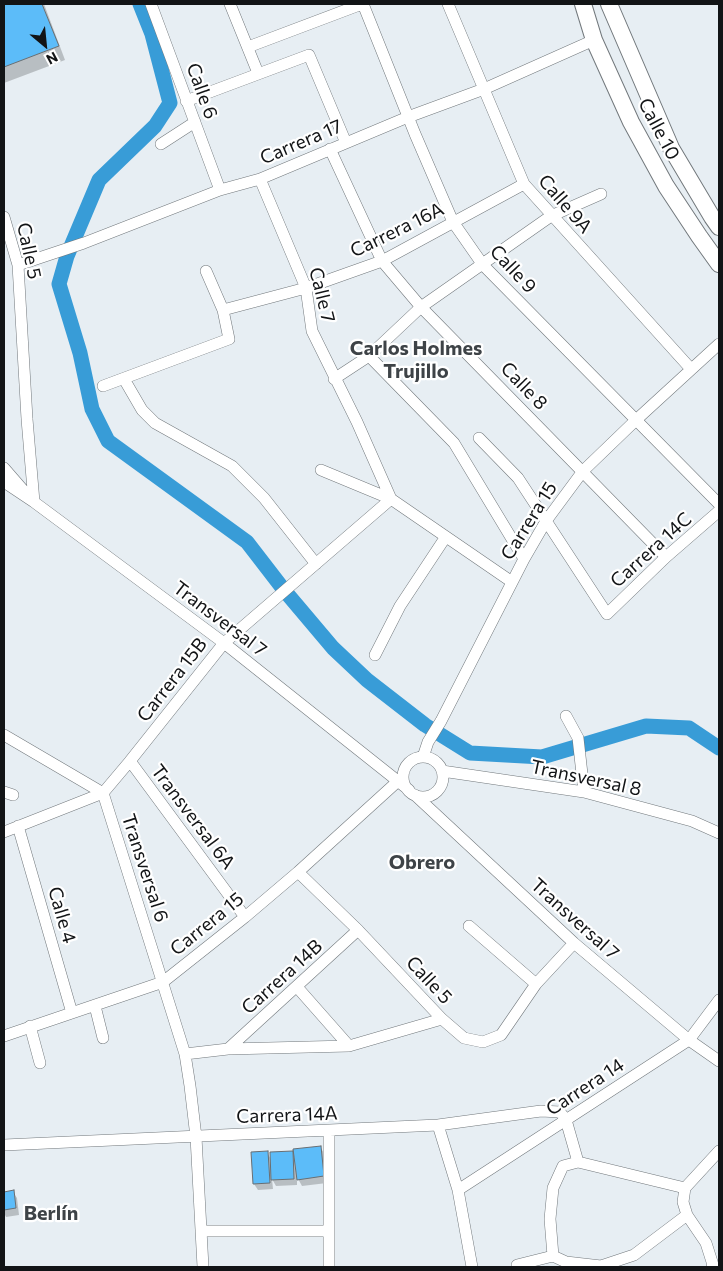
<!DOCTYPE html>
<html>
<head>
<meta charset="utf-8">
<style>
  body { margin:0 }
  #map { position:relative; width:723px; height:1271px; overflow:hidden; background:#e7eef3; font-family:Commissioner,sans-serif }
  canvas { display:block }
  .frame { position:absolute; inset:0; border:5px solid #121416; pointer-events:none }
  .north { position:absolute; left:20px; top:20px; width:50px; height:50px; -webkit-text-stroke:4px #fff; paint-order:stroke; rotate:152deg; font-size:14px; font-weight:700; line-height:20px; text-align:center; color:#121416 }
  .north::after { content:''; display:block; margin:auto; width:18px; height:22px; background:#121416; clip-path:polygon(50% 0,100% 100%,50% 72%,0 100%) }
</style>
</head>
<body>
<div id="map">
<canvas width="723" height="1271"></canvas>
<div class="frame"></div>
<div class="north">N</div>
</div>
<script>
const g = document.querySelector('canvas').getContext('2d');
g.lineJoin = 'round';
function paint(path, color) { g.fillStyle = color; g.fill(path, 'evenodd'); }
const poly = rows => new Path2D(rows.map(r => 'M' + r).join(''));
function stroke(path, color, width, dash) { g.strokeStyle = color; g.lineWidth = width; g.lineCap = dash ? 'butt' : 'round'; g.setLineDash(dash || []); g.stroke(path); }
function drawText(font, color, halo, rows, align = 'center') {
  g.font = font + ' Commissioner,sans-serif'; g.lineWidth = 4.5; g.setLineDash([]); g.textBaseline = 'middle'; g.strokeStyle = halo; g.fillStyle = color; for (const [text, x, y, turn = 0] of rows) {
    g.save(); g.translate(x, y); g.rotate((+turn || 0) * Math.PI / 180); g.textAlign = isNaN(turn) ? turn : align; if (halo) g.strokeText(text, 0, 0); g.fillText(text, 0, 0); g.restore();
  }
}
const shadow = poly([
  [4,4,44,4,65,60,4,83],
  [320,1147,324,1153,327,1183,302,1186,297,1177,297,1185,276,1186,272,1179,273,1189,258,1190,254,1184,267,1153,271,1159,292,1153,296,1159],
  [13,1192,17,1198,19,1215,6,1217,4,1213,4,1193]
]);
const canal = poly([
  [140,4,152,34,170,103,155,126,99,180,67,256,59,284,80,353,92,409,108,441,247,542,284,590,333,648,367,680,425,725,470,753,542,757,646,726,689,728,719,748]
]);
const building = poly([
  [4,4,42,4,59,46,4,67,4,4],
  [321,1146,324,1176,297,1180,293,1149,321,1146],
  [268,1151,270,1183,253,1184,251,1152,268,1151],
  [293,1151,294,1179,271,1180,270,1152,293,1151],
  [14,1190,16,1208,4,1210,4,1192,14,1190]
]);
const street = poly([
  [151,4,220,190],
  [230,4,258,73],
  [363,4,415,134,453,222,483,265,719,504],
  [448,4,524,184,691,369],
  [248,47,362,4],
  [186,101,309,55,346,143],
  [161,144,195,122],
  [330,149,382,261,421,307,666,557],
  [4,217,18,265,27,419,34,502],
  [18,265,84,243,220,190,260,179,408,117,484,89,594,40],
  [223,310,306,288,382,261,524,184],
  [369,356,454,443,524,559],
  [124,379,142,410,155,423,232,466,264,498,316,564],
  [334,379,369,356,421,307,551,216,601,194],
  [103,386,229,339,223,310,206,271],
  [479,438,518,478,607,614,666,557,719,511],
  [4,468,24,491],
  [321,470,391,499,512,582],
  [4,482,34,502,224,643,409,790],
  [375,655,400,606,445,538],
  [566,716,578,738,584,792],
  [4,735,103,793],
  [423,757,428,742,441,721,524,559,546,521,583,471,636,420,719,344],
  '403 777a20 20 0 1 1 40 0a20 20 0 1 1-40 0Z',
  [130,761,245,917],
  [442,771,584,792,692,821,719,833],
  [4,792,13,795],
  [103,793,185,1054,190,1086,196,1137,203,1267],
  [415,795,574,943,689,1040,719,1061],
  [18,826,72,1013],
  [4,832,103,793,130,761,224,643,391,499,357,422,312,331,306,288,260,179],
  [298,872,358,930,442,1019,464,1038,483,1042,501,1035,536,984,574,943],
  [469,926,536,984],
  [297,987,349,1046],
  [95,1006,103,1038],
  [30,1026,40,1063],
  [4,1036,163,982,245,917,298,872,397,782],
  [228,1049,358,930],
  [185,1054,228,1049,349,1046,442,1019],
  [438,1125,458,1190,472,1267],
  [329,1131,329,1267],
  [4,1145,438,1125,541,1111,560,1112,566,1120,578,1162],
  [458,1190,689,1040,719,1000],
  [687,1215,706,1243,713,1265,712,1267],
  [201,1231,329,1231],
  [553,1256,550,1219,553,1188,563,1166,578,1162,685,1188],
  [517,1265,553,1256,566,1262,601,1266,634,1255,687,1215,683,1202,685,1188,719,1151]
]);
const secondary = poly([
  [583,4,594,40,631,122,666,186,699,236,719,264],
  [609,4,671,148,712,217,719,227]
]);
const streetNames = [
  ["Calle 6",202,91,70],
  ["Calle 10",659,129,62],
  ["Carrera 17",301,142,-23],
  ["Calle 9A",565,204,49],
  ["Carrera 16A",397,230,-26],
  ["Calle 5",29,251,78],
  ["Calle 9",513,269,47],
  ["Calle 7",322,295,76],
  ["Calle 8",524,386,46],
  ["Carrera 15",529,521,-58],
  ["Carrera 14C",651,550,-42],
  ["Transversal 7",220,619,37],
  ["Carrera 15B",172,680,-52],
  ["Transversal 8",586,778,12],
  ["Transversal 6A",193,817,53],
  ["Transversal 6",145,868,72],
  ["Calle 4",62,915,74],
  ["Transversal 7",575,919,42],
  ["Carrera 15",207,924,-39],
  ["Carrera 14B",282,977,-42],
  ["Calle 5",429,980,47],
  ["Carrera 14",585,1087,-33],
  ["Carrera 14A",287,1115,-2]
];
const neighbourhoodNames = [
  ["Carlos Holmes",416,348],
  ["Trujillo",416,371],
  ["Obrero",422,862],
  ["Berlín",51,1213]
];
paint(shadow, '#0003');
stroke(canal, '#389cd7', 15);
paint(building, '#5cbcf9');
stroke(building, '#686e72', 1);
stroke(street, '#72787c', 12);
stroke(secondary, '#72787c', 18);
stroke(street, '#fff', 11);
stroke(secondary, '#fff', 16);
drawText('19px', '#121416', '#fff', streetNames);
drawText('bold 20px', '#3e4347', '#fff', neighbourhoodNames);
</script>
</body>
</html>
